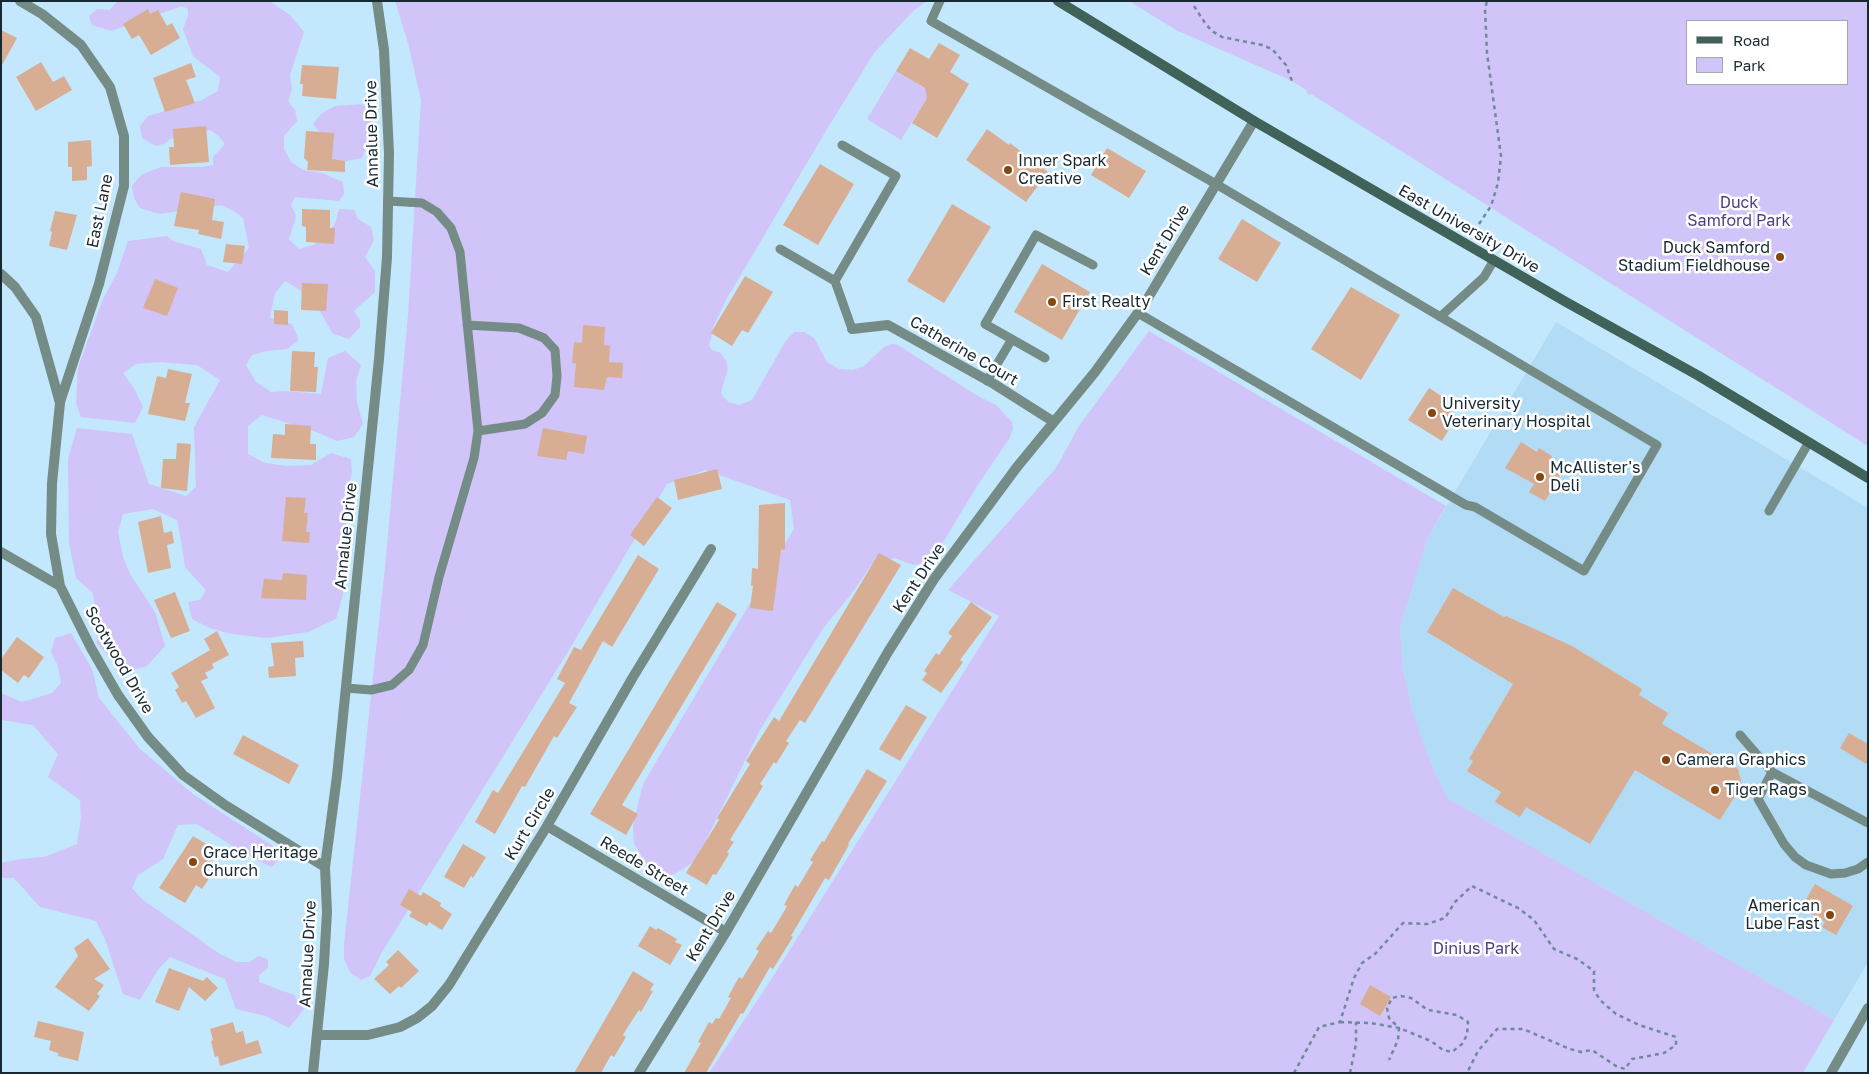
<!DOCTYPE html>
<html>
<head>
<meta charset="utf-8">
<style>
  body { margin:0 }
  #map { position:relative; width:1869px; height:1074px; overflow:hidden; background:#c3e7fd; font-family:"Golos Text",sans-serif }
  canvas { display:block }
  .frame { position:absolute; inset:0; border:2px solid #172933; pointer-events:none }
  .legend { position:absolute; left:1686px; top:20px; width:162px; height:65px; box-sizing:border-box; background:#fff; border:1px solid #a2a9ad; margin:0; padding:6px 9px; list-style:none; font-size:15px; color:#172933 }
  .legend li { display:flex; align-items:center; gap:10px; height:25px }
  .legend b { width:25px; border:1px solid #a2a9ad }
</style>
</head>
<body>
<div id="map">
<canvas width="1869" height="1074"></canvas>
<div class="frame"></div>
<ul class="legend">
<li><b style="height:6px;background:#416259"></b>Road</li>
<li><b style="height:14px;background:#d0c4f9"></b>Park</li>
</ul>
</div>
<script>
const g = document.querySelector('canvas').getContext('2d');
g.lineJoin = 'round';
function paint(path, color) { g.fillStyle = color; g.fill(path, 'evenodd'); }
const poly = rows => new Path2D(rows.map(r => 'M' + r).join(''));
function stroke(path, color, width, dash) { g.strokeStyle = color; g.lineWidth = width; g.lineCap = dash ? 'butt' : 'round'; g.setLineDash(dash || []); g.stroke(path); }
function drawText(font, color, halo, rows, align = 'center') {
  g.font = font + ' "Golos Text",sans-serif'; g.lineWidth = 5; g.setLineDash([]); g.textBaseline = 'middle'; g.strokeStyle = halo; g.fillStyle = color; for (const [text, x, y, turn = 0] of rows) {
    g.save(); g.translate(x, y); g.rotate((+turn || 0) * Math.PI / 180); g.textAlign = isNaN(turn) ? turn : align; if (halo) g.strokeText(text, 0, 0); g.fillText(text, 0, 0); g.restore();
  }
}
const built = poly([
  [1556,322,1868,508,1868,962,1834,1020,1447,798,1427,754,1413,713,1403,669,1400,628,1427,539]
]);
const green = poly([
  [117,1,269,1,290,15,304,32,290,75,292,90,288,101,295,110,297,121,284,136,284,149,291,162,303,170,322,173,343,182,344,194,339,201,295,197,291,205,296,216,289,239,299,249,314,245,326,237,335,223,339,209,354,210,358,219,371,227,374,240,365,257,375,271,375,292,354,311,360,320,360,327,349,339,332,333,313,298,285,281,275,293,270,318,292,324,299,340,287,349,267,351,252,355,246,365,256,382,271,392,285,391,321,394,328,358,345,351,361,365,356,381,357,403,363,424,354,437,337,441,319,433,262,415,248,426,248,454,265,463,287,466,311,465,331,453,351,459,352,474,342,502,347,528,338,546,347,580,336,619,308,632,267,638,232,634,212,629,192,619,188,602,200,600,206,590,185,567,182,546,177,520,153,509,123,514,118,532,123,557,130,574,155,612,165,646,147,666,125,672,97,644,96,617,93,593,76,578,69,542,68,459,77,428,132,434,149,484,186,496,196,487,194,427,220,380,197,365,158,362,136,364,123,373,134,388,143,407,135,423,81,417,76,403,78,367,103,299,117,273,128,241,167,236,173,241,201,249,207,265,228,272,249,248,243,218,235,212,222,205,159,214,140,208,134,198,132,186,141,175,161,167,202,167,213,165,213,157,225,144,219,136,210,130,170,139,166,143,156,146,142,138,140,126,148,116,202,100,218,91,220,77,193,56,183,29,188,16,188,9,182,6,111,31,92,25,89,16,97,9,110,10],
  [395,1,927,1,913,11,874,53,824,134,726,300,714,325,709,346,712,350,721,353,726,361,728,368,721,392,723,397,729,402,739,405,752,400,785,342,794,332,804,332,814,338,827,362,839,369,853,370,864,366,884,347,892,344,898,345,976,395,996,405,1012,422,1013,429,1009,439,977,486,939,549,926,562,914,565,894,558,873,563,849,597,824,627,760,730,704,844,693,862,682,870,665,878,650,870,634,843,633,826,643,784,794,529,790,500,705,470,667,484,572,645,382,952,370,976,361,980,350,972,344,959,344,944,385,567,408,315,421,100,408,43],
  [1129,1,1868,1,1868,446,1311,94,1308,95,1306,90,1292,81,1176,30],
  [1848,21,1848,84,1688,84,1688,21],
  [896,71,925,88,927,98,901,140,867,119],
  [362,104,372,114,372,131,362,158,336,163,328,154,329,144,313,124,321,114,335,106],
  [1149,331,1446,506,1427,539,1400,628,1403,669,1413,713,1427,754,1447,798,1834,1020,1803,1073,709,1073,769,983,999,616,948,590,1056,468,1079,426],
  [71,633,92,669,99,698,140,749,193,794,276,848,281,857,272,867,254,859,197,824,178,825,163,859,138,875,132,888,143,900,220,954,237,962,250,962,258,956,268,959,268,968,259,975,259,982,294,995,304,1009,289,1028,266,1016,236,1009,225,979,170,957,157,971,140,1000,123,994,105,939,96,921,40,907,14,878,1,878,1,863,20,859,44,857,77,844,81,818,80,800,48,777,58,754,33,725,1,720,1,693,22,702,52,693,61,683,58,666,51,652,55,638]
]);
const building = poly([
  [148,9,150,14,158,10,167,26,172,23,180,38,151,55,139,35,132,39,123,24],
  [1,30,17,38,1,67],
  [939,43,960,55,950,72,969,84,937,138,912,123,927,98,925,88,896,71,910,48,929,59],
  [41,62,53,82,64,76,72,90,36,111,16,77],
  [191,63,196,77,186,80,195,103,165,112,153,78],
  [302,65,339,67,336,99,302,96,303,84,300,84],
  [206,126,209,162,170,165,169,147,174,147,173,129],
  [987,129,1009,145,1010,143,1048,172,1026,202,966,160],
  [306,131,334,133,332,159,345,161,345,172,307,170,308,162,304,158],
  [91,140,92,166,87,167,87,180,72,181,72,167,68,167,68,142],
  [1107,148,1146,171,1129,198,1091,175],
  [820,164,854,184,818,245,783,225],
  [181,192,215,199,212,220,224,222,221,239,198,234,199,230,174,226],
  [952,204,991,227,944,303,907,281],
  [302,209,330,210,330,228,335,228,334,244,306,242,306,227,302,226],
  [55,211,77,215,67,250,49,246,52,232,50,231],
  [1242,219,1281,243,1257,282,1218,259],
  [226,244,245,246,242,264,223,262],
  [1042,264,1090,292,1062,340,1014,312],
  [745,276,773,292,748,333,742,330,732,346,711,333],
  [155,279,178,288,167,316,143,308],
  [302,283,328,284,326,311,301,310],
  [1351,287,1400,315,1361,380,1311,349],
  [274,310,288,311,288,325,274,324],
  [583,325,605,327,604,345,610,346,609,362,623,363,622,378,607,377,604,390,574,387,576,363,572,363,574,342,582,343],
  [292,351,315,352,314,367,318,367,316,392,290,391],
  [168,369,192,374,185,403,190,403,185,421,148,414,157,376,166,378],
  [1429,388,1443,397,1441,401,1449,406,1447,409,1457,416,1442,441,1408,420],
  [285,424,311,426,310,444,316,444,316,460,271,458,273,434,285,435],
  [543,428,587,436,584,454,568,451,566,460,537,456],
  [1521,442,1537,452,1539,448,1552,456,1550,461,1564,469,1545,501,1529,492,1534,484,1505,468],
  [177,443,191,444,187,491,161,488,163,459,176,459],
  [717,469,722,489,678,500,674,480],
  [286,497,306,498,304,513,308,513,306,532,310,532,309,543,282,541],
  [657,497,672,508,644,546,630,535],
  [785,503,785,549,781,550,773,611,750,608,753,586,751,586,752,568,758,569,759,505],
  [161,516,164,533,172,531,174,543,167,545,171,568,148,573,138,522],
  [879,553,901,565,805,723,800,720,786,741,789,743,776,764,774,762,760,784,763,786,730,840,734,842,727,852,729,854,716,875,713,874,707,885,686,873,719,820,717,818,750,764,746,761,774,717,779,721],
  [638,555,659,569,612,647,603,641,569,703,577,707,557,738,554,736,525,787,522,786,495,834,475,822,493,790,498,793,565,683,557,679,574,647,581,650],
  [283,573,307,575,306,600,261,598,264,579,282,580],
  [1453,588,1504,617,1506,616,1572,646,1642,689,1639,695,1668,713,1662,724,1738,769,1742,785,1720,820,1635,770,1590,844,1526,807,1520,817,1495,802,1501,792,1467,771,1473,761,1469,759,1513,684,1427,632],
  [175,592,190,631,171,638,154,600],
  [717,602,737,614,622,805,638,814,626,835,590,814],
  [971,602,992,617,960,660,963,662,941,693,922,680,927,673,924,671,936,653,939,655,952,636,948,633],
  [217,631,229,655,212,664,214,668,205,673,208,678,201,681,215,708,196,718,186,701,182,703,175,690,179,687,171,673,210,650,204,639],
  [17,637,44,657,29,678,24,675,18,683,1,670,1,659],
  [303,641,304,657,295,658,296,676,269,678,268,667,274,666,271,643],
  [906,705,927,717,900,761,879,749],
  [1849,733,1868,744,1868,765,1840,748],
  [243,735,299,765,289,784,233,754],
  [867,769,887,781,848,844,849,845,829,880,825,878,791,936,793,937,773,969,770,967,743,1014,741,1013,706,1073,684,1073,701,1043,698,1042,709,1022,712,1024,716,1018,719,1019,731,998,728,997,739,977,742,979,759,951,756,949,768,931,771,933,783,913,787,906,784,905,795,885,798,887,813,862,810,860,822,841,824,842],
  [193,836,218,851,203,873,210,877,202,889,196,885,185,903,159,888],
  [463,844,486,857,473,878,471,876,464,888,444,877],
  [1815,884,1853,906,1836,935,1822,927,1825,922,1801,908],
  [409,889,421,896,423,892,441,903,440,906,452,914,442,930,429,922,427,926,409,916,412,912,400,905],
  [650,926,656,930,658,928,677,939,675,942,682,945,670,965,638,946],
  [88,938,110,969,94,979,104,985,97,994,100,996,89,1011,55,987,78,956,74,948],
  [398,950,419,971,401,988,399,986,390,994,374,979,389,965,386,962],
  [169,968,203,981,207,977,218,988,205,1001,189,987,179,1011,155,1002],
  [633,971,654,984,650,990,653,991,641,1012,639,1010,629,1025,623,1035,626,1037,614,1057,611,1055,601,1073,574,1073],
  [1370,985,1391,997,1380,1016,1360,1004],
  [38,1021,84,1032,78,1061,58,1056,58,1053,49,1050,51,1041,34,1037],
  [233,1022,236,1033,243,1031,246,1044,258,1040,262,1053,220,1066,218,1056,215,1057,211,1041,213,1040,210,1029]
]);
const path = poly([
  [1194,6,1205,23,1212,31,1222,37,1262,45,1272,49,1286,65,1292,81],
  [1479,224,1491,206,1498,183,1501,156,1487,53,1485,9,1487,1],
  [1340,1022,1371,1023,1399,1028,1431,1041,1443,1050,1452,1052,1462,1044,1467,1035,1468,1022,1457,1015,1428,1010,1411,998,1401,996,1392,998,1387,1008,1389,1018,1399,1028,1398,1040,1389,1060],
  [1294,1073,1319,1027,1340,1022,1354,978,1362,963,1375,954,1403,923,1427,924,1445,918,1455,902,1472,886,1518,908,1534,920,1554,949,1577,959,1594,971,1594,990,1600,1000,1616,1014,1639,1025,1676,1037,1676,1045,1664,1053,1632,1059,1625,1069,1616,1066,1592,1050,1581,1052,1570,1049,1523,1029,1497,1029,1478,1051,1467,1073],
  [1350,1073,1356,1044,1356,1022]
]);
const service = poly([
  [940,1,931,21,1216,184,1657,445,1584,571,1475,507,1466,505,1138,313],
  [780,249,835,281,852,329],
  [835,281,896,176,842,145],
  [1440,317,1484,277,1494,260],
  [467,325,519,328,544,338,555,350,557,376,555,395,542,413,525,424,478,431],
  [1045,358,985,324,1036,235,1093,265],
  [987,381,1012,339],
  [1769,511,1809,442],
  [346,688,371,690,392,685,409,670,423,645,439,577,474,458,478,431,460,252,451,228,437,212,422,203,388,201],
  [1740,735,1772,772,1868,823],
  [1772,772,1758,799,1784,844,1795,857,1806,865,1831,874,1845,873,1858,869,1868,862]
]);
const minor = poly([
  [20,1,42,14,81,45,110,87,124,136,124,186,99,284,60,402],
  [1,274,15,287,36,317,60,403,52,483,51,534,60,586,91,648,118,695,148,737,183,775,225,805,325,867],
  [852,329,888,325,994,384,1054,422],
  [1,552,60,586],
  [547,826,726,932],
  [317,1035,368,1035,400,1027,417,1018,432,1006,449,985,547,826,633,677,711,549],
  [313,1073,324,964,327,912,325,867,337,776,379,359,387,257,389,153,384,50,377,1],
  [639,1073,726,932,888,652,934,579,1017,467,1095,372,1145,303,1254,121]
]);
const tertiary = poly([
  [1831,1073,1868,1008]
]);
const secondary = poly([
  [1058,1,1254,121,1566,302,1699,376,1868,478]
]);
const markers = [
  [1008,170,5,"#86460d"],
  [1780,257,5,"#86460d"],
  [1052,302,5,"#86460d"],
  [1432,413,5,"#86460d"],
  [1540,477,5,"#86460d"],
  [1666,760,5,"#86460d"],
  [1715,790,5,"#86460d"],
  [193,862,5,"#86460d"],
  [1830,915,5,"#86460d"]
];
const streetNames = [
  ["Annalue Drive",372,134,-91],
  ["East Lane",100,211,-78],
  ["East University Drive",1469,229,30],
  ["Kent Drive",1165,240,-59],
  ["Catherine Court",964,351,30],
  ["Annalue Drive",346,536,-84],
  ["Kent Drive",919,578,-56],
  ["Scotwood Drive",119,660,60],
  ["Kurt Circle",530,824,-59],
  ["Reede Street",644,866,31],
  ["Kent Drive",711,926,-59],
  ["Annalue Drive",308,954,-87]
];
const poiNames = [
  ["Inner Spark",1018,161],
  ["Creative",1018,179],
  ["Duck Samford",1770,248,"right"],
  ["Stadium Fieldhouse",1770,266,"right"],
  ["First Realty",1062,302],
  ["University",1442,404],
  ["Veterinary Hospital",1442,422],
  ["McAllister's",1550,468],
  ["Deli",1550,486],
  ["Camera Graphics",1676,760],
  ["Tiger Rags",1725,790],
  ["Grace Heritage",203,853],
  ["Church",203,871],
  ["American",1820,906,"right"],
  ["Lube Fast",1820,924,"right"]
];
const parkNames = [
  ["Duck",1739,203],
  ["Samford Park",1739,221],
  ["Dinius Park",1476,949]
];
paint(built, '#b2dbf5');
paint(green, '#d0c4f9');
paint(building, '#d7ae93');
stroke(path, '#6f8b9b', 2.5, [4, 4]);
stroke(service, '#758b85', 9);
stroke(minor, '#758b85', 10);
stroke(tertiary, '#758b85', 10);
stroke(secondary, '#416259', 10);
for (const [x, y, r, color] of markers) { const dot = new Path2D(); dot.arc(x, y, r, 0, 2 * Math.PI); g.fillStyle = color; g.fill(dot); stroke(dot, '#fff', 2); }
drawText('16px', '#172933', '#fff', streetNames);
drawText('16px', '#172933', '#fff', poiNames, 'left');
drawText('16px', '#523c83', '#fff', parkNames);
</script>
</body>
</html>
